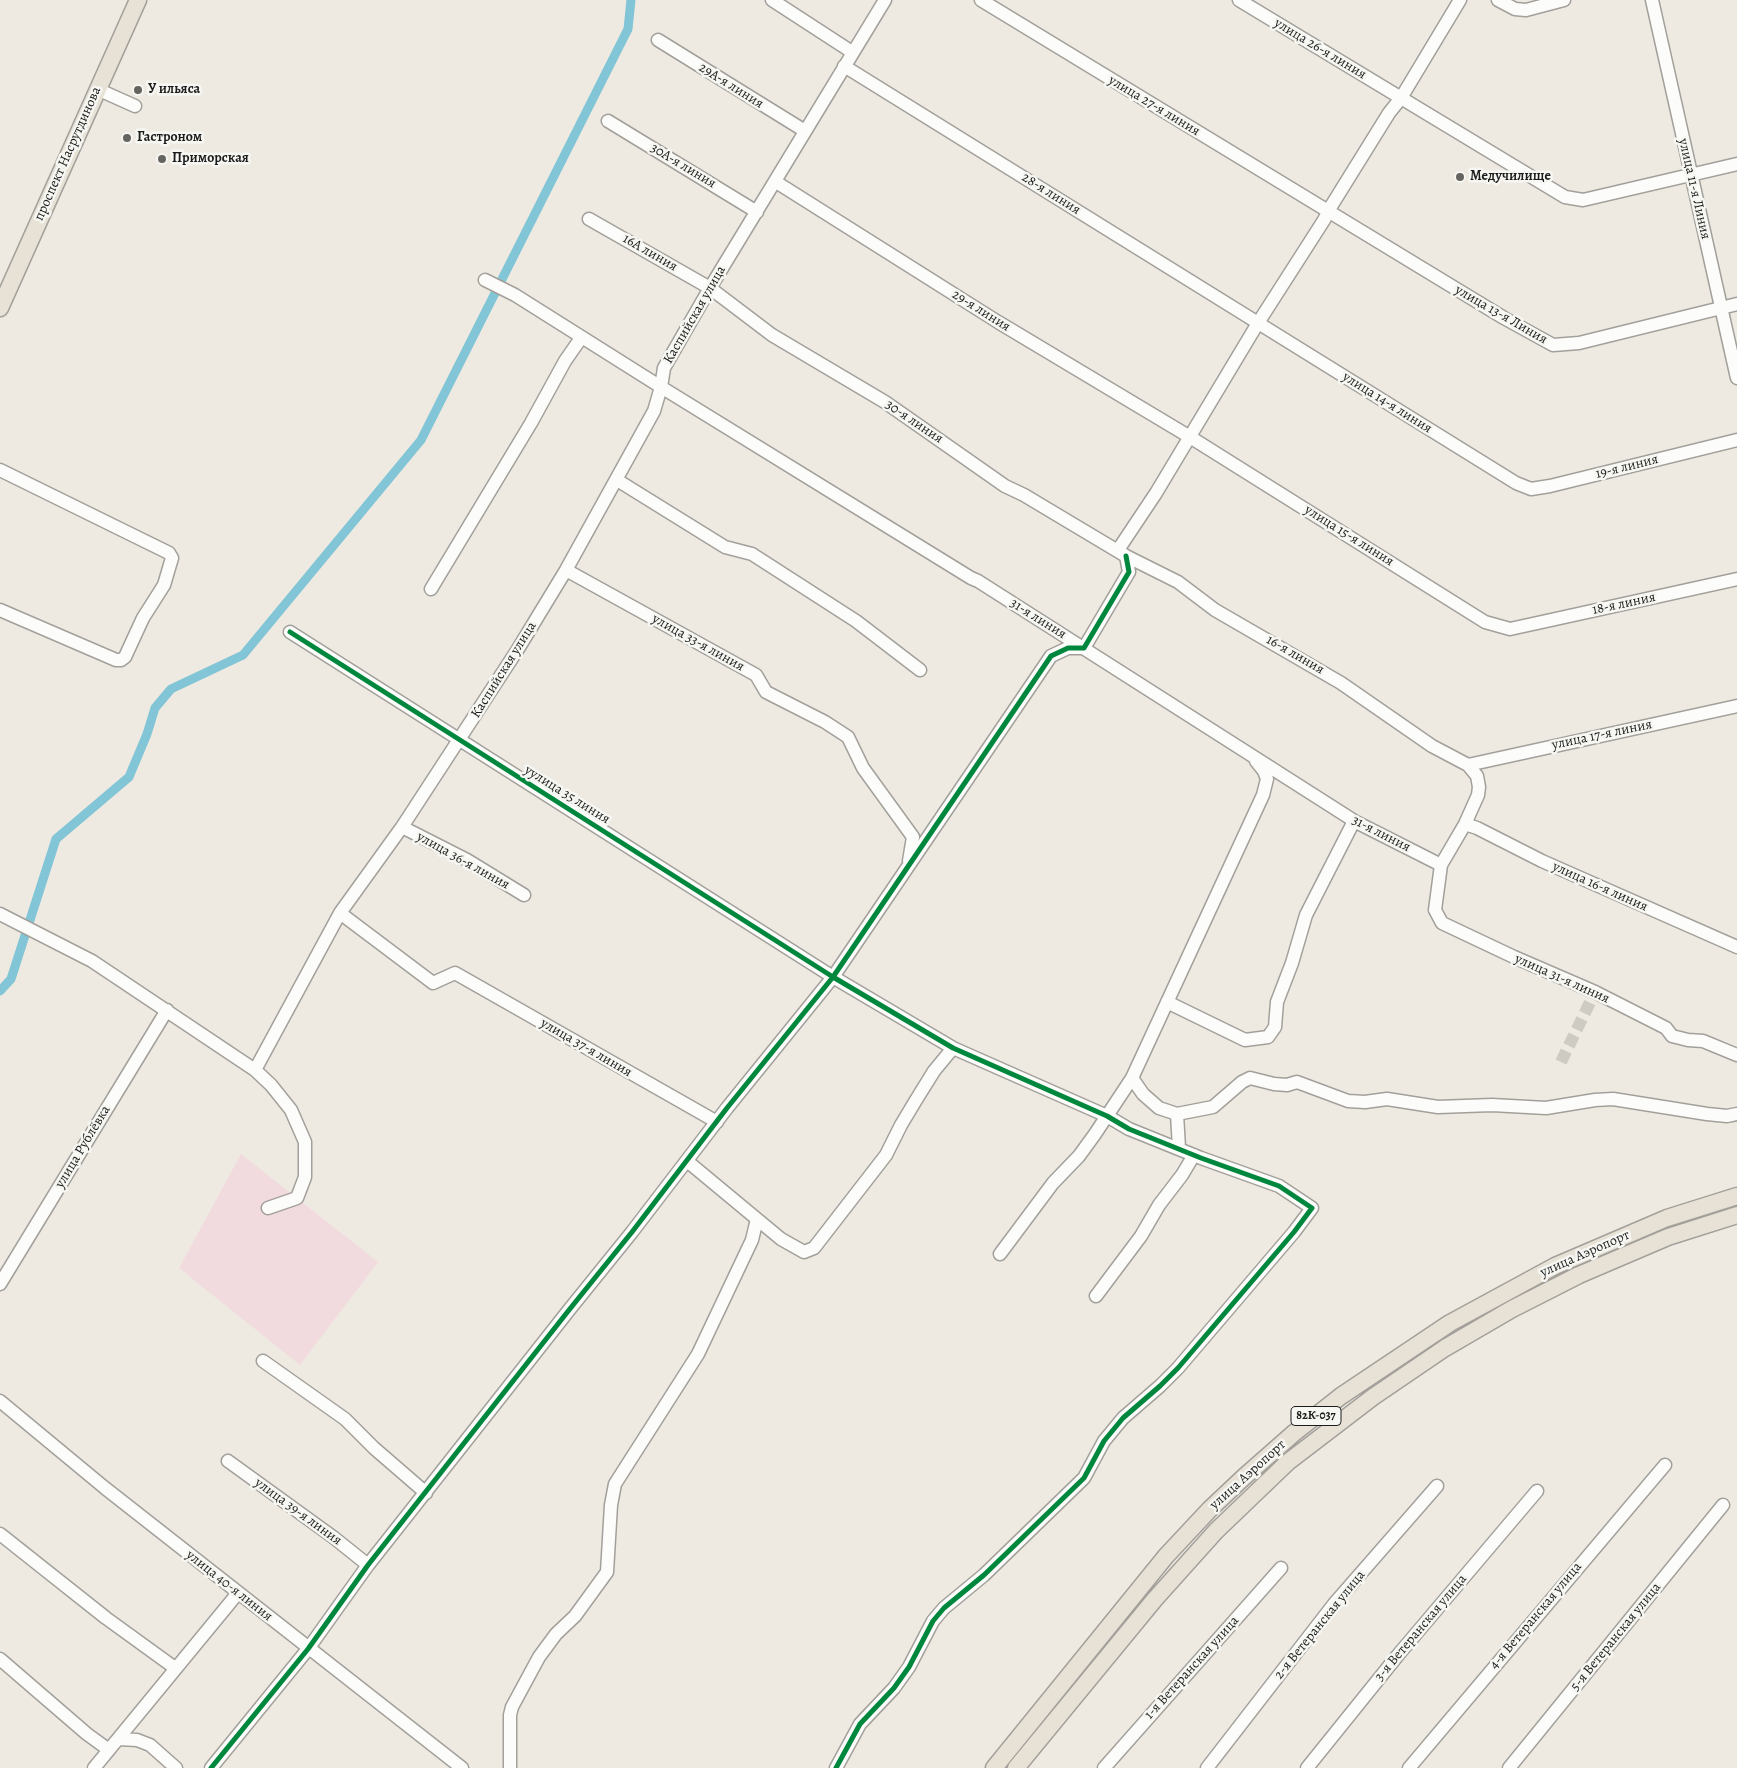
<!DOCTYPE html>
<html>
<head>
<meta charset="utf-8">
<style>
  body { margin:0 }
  canvas { display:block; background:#eeeae1 }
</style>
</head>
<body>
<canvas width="1737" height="1768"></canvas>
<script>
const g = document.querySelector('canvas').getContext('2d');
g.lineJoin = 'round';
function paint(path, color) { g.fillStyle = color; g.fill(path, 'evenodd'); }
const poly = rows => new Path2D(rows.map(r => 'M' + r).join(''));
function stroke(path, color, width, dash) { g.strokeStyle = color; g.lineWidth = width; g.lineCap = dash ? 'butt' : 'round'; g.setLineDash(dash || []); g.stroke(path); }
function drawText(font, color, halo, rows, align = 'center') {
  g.font = font + ' Alegreya,serif'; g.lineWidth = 5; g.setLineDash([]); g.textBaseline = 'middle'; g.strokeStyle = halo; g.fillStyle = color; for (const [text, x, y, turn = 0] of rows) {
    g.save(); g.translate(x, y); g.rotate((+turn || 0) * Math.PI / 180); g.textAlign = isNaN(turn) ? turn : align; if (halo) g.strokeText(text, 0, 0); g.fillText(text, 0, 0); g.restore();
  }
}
const built = poly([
  [241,1154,378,1262,300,1365,179,1268]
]);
const canal = poly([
  [0,991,11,979,56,839,129,777,147,734,155,708,171,689,243,655,421,440,628,29,631,0]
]);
const minorTunnel = poly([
  [1561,1062,1595,992]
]);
const minor = poly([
  [772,0,852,52],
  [981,0,1504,318,1553,345,1579,343,1737,304],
  [1239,0,1565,197,1583,200,1737,164],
  [1498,0,1515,9,1526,10,1564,0],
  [1652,0,1737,378],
  [658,40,805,131],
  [844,66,1516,483,1531,489,1550,486,1737,440],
  [97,89,135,106],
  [608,121,757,212],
  [776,182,998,322,1190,437,1485,622,1510,629,1737,579],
  [589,219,710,288,772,335,885,402,1005,486,1024,495,1126,556,1178,582,1215,610,1341,683,1432,746,1468,765,1477,776,1479,787,1478,795,1465,824,1441,865,1435,910,1442,923,1514,957,1595,992,1666,1028,1672,1036,1688,1040,1703,1041,1737,1055],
  [485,280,515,295,661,387,971,578,978,581,1356,822,1441,865],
  [0,470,169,553,172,558,164,585,143,618,125,657,121,660,116,660,0,610],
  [617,480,725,547,752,554,856,621,920,670],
  [1118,550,1156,493,1258,323,1324,220,1330,208,1389,113,1401,98,1460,0],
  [566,570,756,675,766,692,825,722,848,737,863,768,913,837,909,861],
  [431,589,531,423,565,361,581,338],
  [1468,765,1737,706],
  [1465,824,1477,828,1542,861,1737,947],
  [402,827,467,860,524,895],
  [340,913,433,983,455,973,717,1122],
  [0,914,92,961,255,1070,340,913,402,827,518,649,566,570,654,411,661,387,664,368,710,288,885,0],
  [1167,1002,1245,1040,1268,1037,1275,1027,1277,1002,1292,963,1306,915,1354,821],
  [255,1070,271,1085,291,1110,305,1142,305,1177,297,1198,268,1208],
  [1177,1114,1159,1108,1143,1094,1132,1078,1263,795,1267,779,1264,771,1256,761],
  [1179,1148,1177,1114,1213,1107,1242,1082,1250,1078,1274,1084,1287,1085,1297,1082,1348,1101,1365,1102,1387,1099,1438,1107,1492,1105,1546,1108,1595,1100,1613,1099,1707,1114,1727,1116,1737,1114],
  [687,1161,781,1239,804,1252,814,1248,886,1155,901,1125,916,1100,934,1071,953,1048],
  [1000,1254,1053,1183,1079,1156,1095,1134,1132,1078],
  [0,1284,167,1010],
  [1096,1296,1141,1236,1159,1205,1182,1175,1194,1155],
  [263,1361,345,1419,374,1448,426,1493],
  [0,1401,105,1488,462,1768],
  [228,1461,333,1537,368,1565],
  [0,1534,106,1618,175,1668],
  [0,1659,87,1734,109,1750],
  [119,1739,137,1740,150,1745,176,1768],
  [94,1768,238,1593],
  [211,1768,308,1649,368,1565,569,1310,632,1232,727,1108,833,977,290,632],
  [510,1768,510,1715,512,1707,539,1657,556,1634,575,1616,607,1572,611,1505,615,1484,698,1354,752,1240,757,1219],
  [836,1768,860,1724,894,1688,909,1667,933,1621,944,1608,984,1575,1084,1478,1104,1441,1123,1418,1160,1386,1178,1368,1294,1232,1312,1208,1279,1186,1201,1158,1129,1129,1107,1116,953,1048,833,977,1051,656,1068,648,1084,648,1129,572,1126,556],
  [1104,1768,1281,1568],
  [1207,1768,1334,1604,1437,1486],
  [1307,1768,1398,1655,1537,1491],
  [1409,1768,1665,1465],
  [1509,1768,1723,1505]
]);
const major = poly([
  [0,308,138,0],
  [994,1768,1166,1556,1210,1509,1244,1477,1294,1433,1341,1396,1450,1323,1555,1266,1667,1218,1737,1196],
  [1016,1768,1155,1599,1216,1531,1288,1462,1373,1397,1445,1348,1512,1309,1579,1275,1668,1237,1737,1215]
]);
const cycleway = poly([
  [211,1768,308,1649,368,1565,569,1310,632,1232,727,1108,833,977,290,632],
  [836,1768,860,1724,894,1688,909,1667,933,1621,944,1608,984,1575,1084,1478,1104,1441,1123,1418,1160,1386,1178,1368,1294,1232,1312,1208,1279,1186,1201,1158,1129,1129,1107,1116,953,1048,833,977,1051,656,1068,648,1084,648,1129,572,1126,556]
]);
const markers = [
  [138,90,5,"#666461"],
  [127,138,5,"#666461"],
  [162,159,5,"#666461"],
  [1460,177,5,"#666461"]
];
const shields = [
  [1316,1416,50]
];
const shieldNames = [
  ["82К-037",1316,1416]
];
const streetNames = [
  ["улица 26-я линия",1320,49,31],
  ["29А-я линия",731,86,32],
  ["улица 27-я линия",1154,106,31],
  ["проспект Насрутдинова",68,154,-66],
  ["30А-я линия",683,166,31],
  ["улица 11-я Линия",1694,189,77],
  ["28-я линия",1051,194,32],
  ["16А линия",650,253,30],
  ["29-я линия",981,311,32],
  ["Каспийская улица",695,315,-60],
  ["улица 13-я Линия",1501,315,30],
  ["улица 14-я линия",1387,403,32],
  ["30-я линия",914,422,34],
  ["19-я линия",1627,467,-14],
  ["улица 15-я линия",1349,536,32],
  ["18-я линия",1624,604,-12],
  ["31-я линия",1038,619,32],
  ["улица 33-я линия",698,643,29],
  ["16-я линия",1295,655,30],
  ["Каспийская улица",504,670,-58],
  ["улица 17-я линия",1602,735,-12],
  ["уулица 35 линия",567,795,32],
  ["31-я линия",1381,834,27],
  ["улица 36-я линия",463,861,29],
  ["улица 16-я линия",1600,887,24],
  ["улица 31-я линия",1562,979,24],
  ["улица 37-я линия",586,1048,30],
  ["улица Рублёвка",83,1147,-59],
  ["улица Аэропорт",1585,1254,-24],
  ["улица Аэропорт",1248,1475,-42],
  ["улица 39-я линия",298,1512,36],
  ["улица 40-я линия",229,1586,38],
  ["4-я Ветеранская улица",1536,1616,-50],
  ["2-я Ветеранская улица",1320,1625,-51],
  ["3-я Ветеранская улица",1421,1628,-50],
  ["5-я Ветеранская улица",1616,1637,-51],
  ["1-я Ветеранская улица",1192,1668,-48]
];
const poiNames = [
  ["У ильяса",148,90],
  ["Гастроном",137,138],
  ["Приморская",172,159],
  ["Медучилище",1470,177]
];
paint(built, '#f2dbde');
stroke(canal, '#82c5d6', 9);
stroke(minorTunnel, '#cecbc3', 12, [12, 6]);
stroke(minor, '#a3a09b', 15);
stroke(major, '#a3a09b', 19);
stroke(minor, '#fcfcfa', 12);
stroke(major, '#e8e2d6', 16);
stroke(cycleway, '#00873e', 5);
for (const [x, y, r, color] of markers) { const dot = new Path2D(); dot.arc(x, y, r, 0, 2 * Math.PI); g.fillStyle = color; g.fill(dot); stroke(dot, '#f6f6f2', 2); }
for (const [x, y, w] of shields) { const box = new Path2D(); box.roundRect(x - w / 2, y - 9.5, w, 19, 4); g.fillStyle = '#f6f6f2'; g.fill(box); stroke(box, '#1c1c1c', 1); }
drawText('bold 12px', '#1c1c1c', null, shieldNames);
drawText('14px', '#1c1c1c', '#f6f6f2', streetNames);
drawText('bold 14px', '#1c1c1c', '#f6f6f2', poiNames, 'left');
</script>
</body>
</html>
